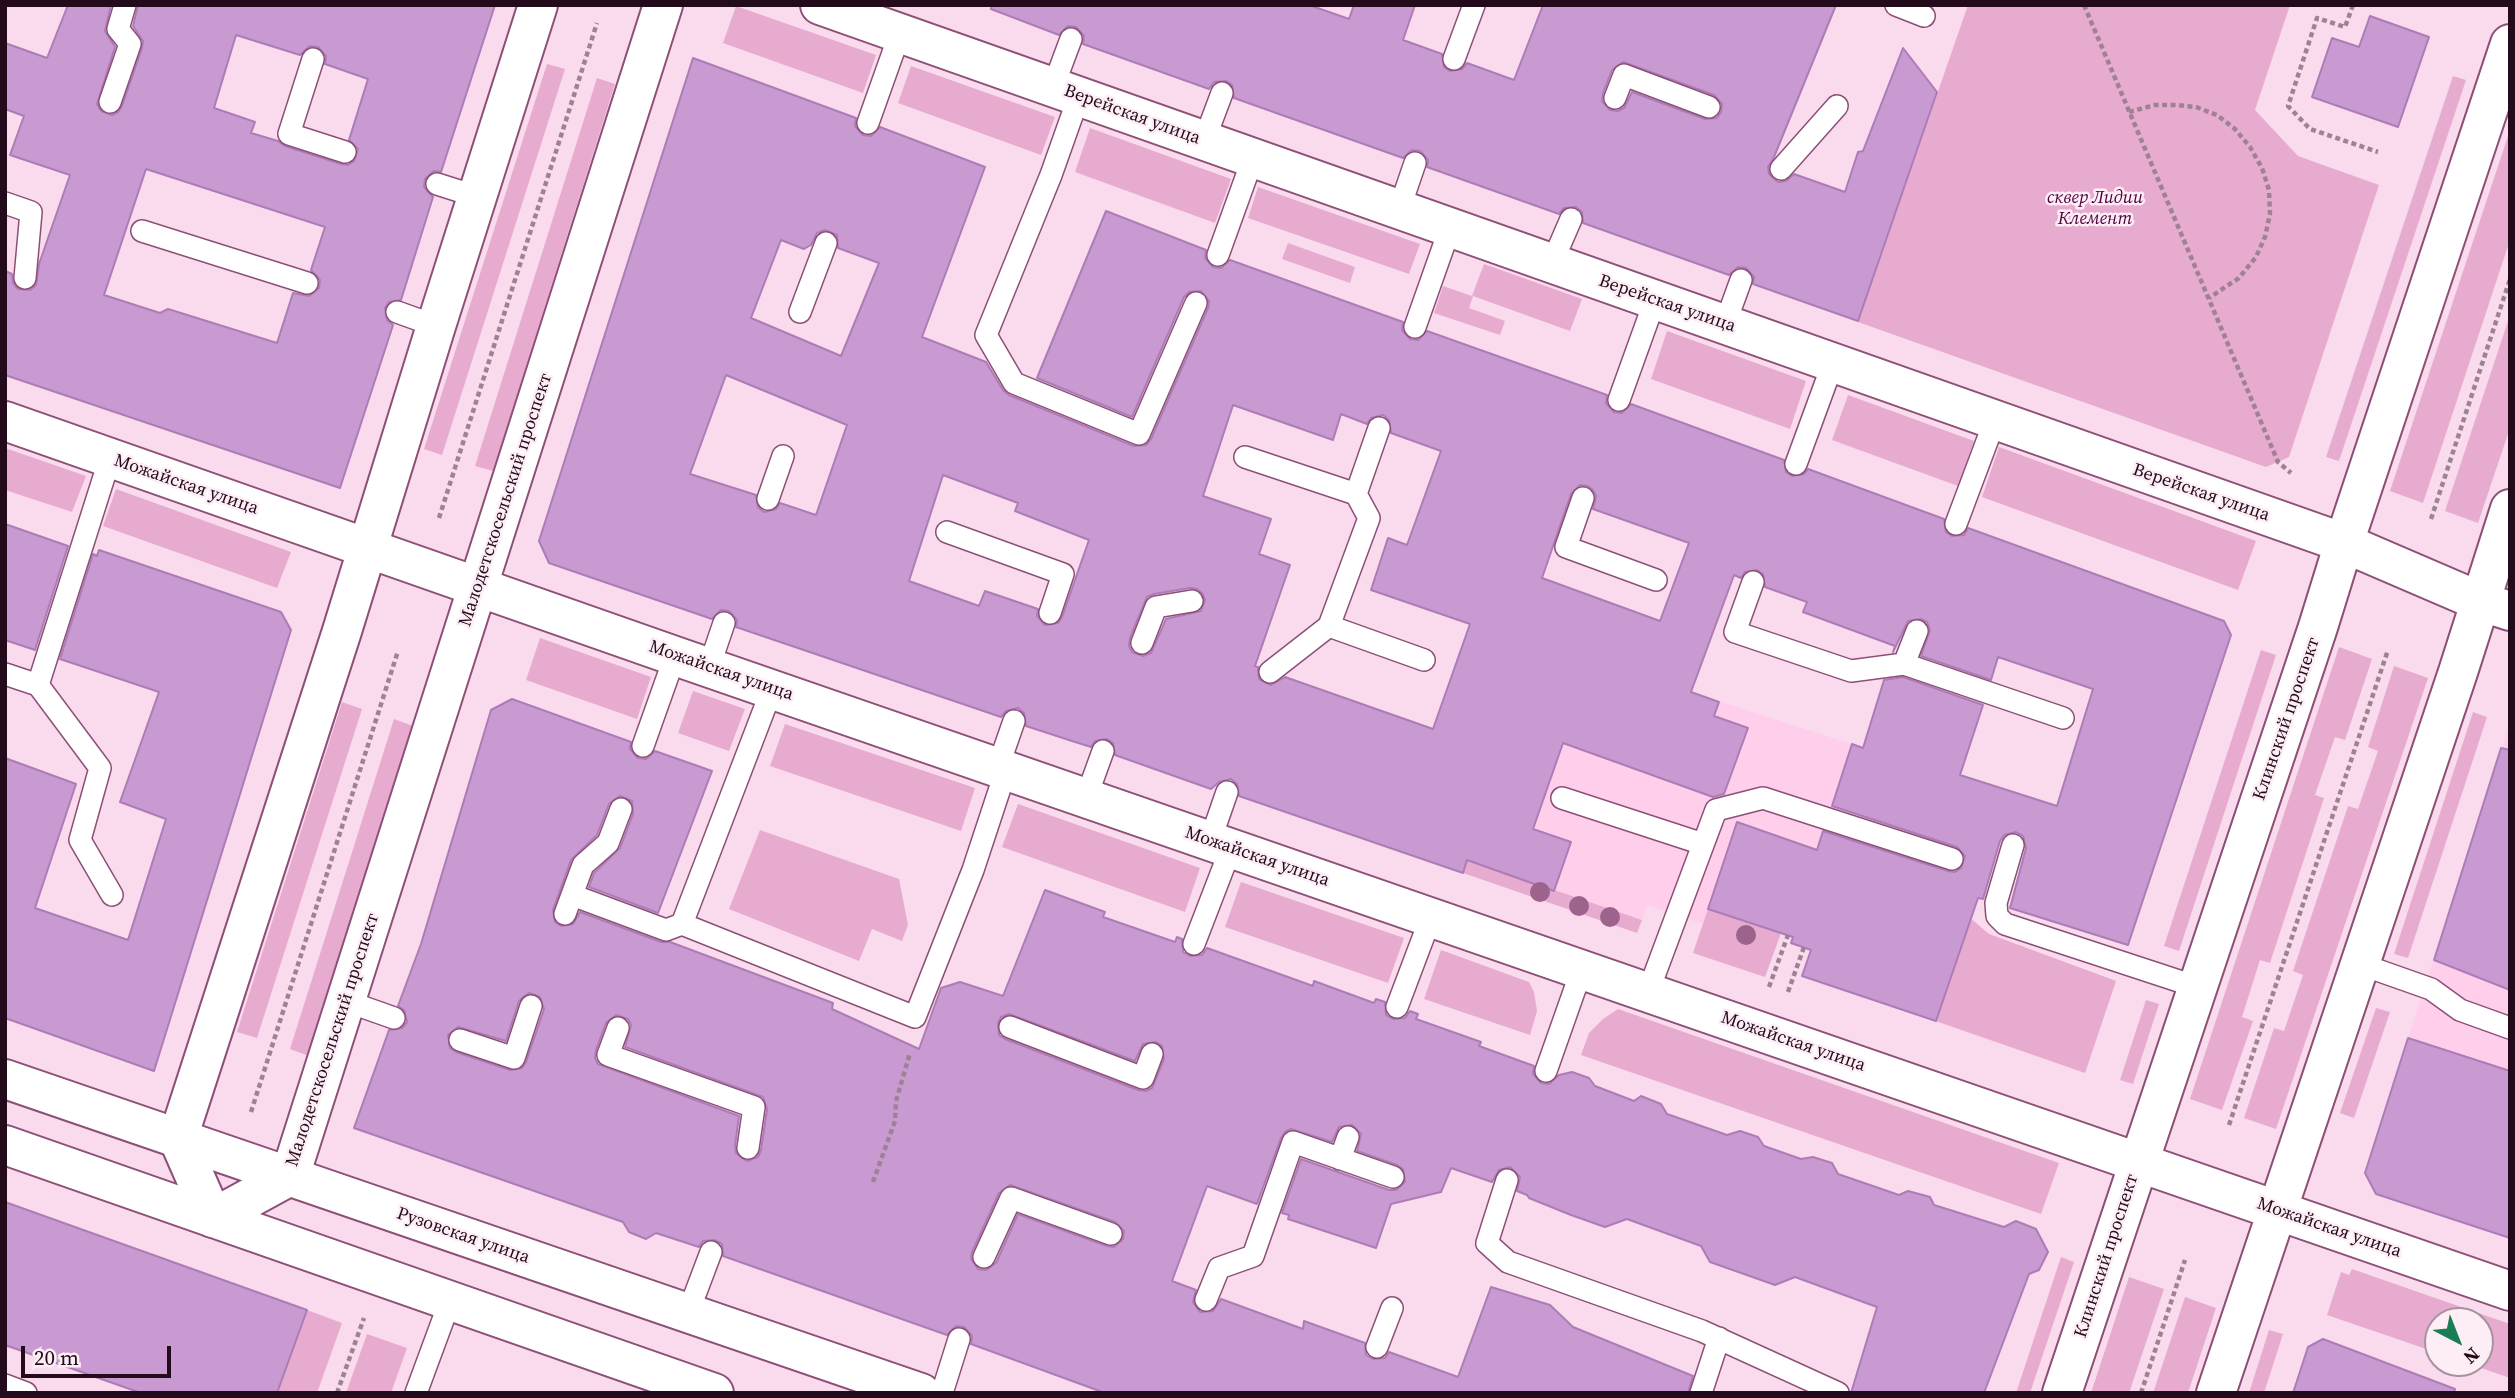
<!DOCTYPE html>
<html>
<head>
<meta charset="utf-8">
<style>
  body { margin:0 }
  #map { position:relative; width:2515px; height:1398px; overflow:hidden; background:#f9dbed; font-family:"Source Serif 4",serif }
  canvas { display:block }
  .frame { position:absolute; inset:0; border:7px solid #240b1c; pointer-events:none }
  .north { position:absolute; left:2424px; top:1307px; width:70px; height:70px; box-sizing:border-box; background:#fdeef6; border:2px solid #a6939f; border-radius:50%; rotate:138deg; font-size:19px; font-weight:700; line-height:28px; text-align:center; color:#240b1c }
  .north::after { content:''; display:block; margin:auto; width:24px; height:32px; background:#197d56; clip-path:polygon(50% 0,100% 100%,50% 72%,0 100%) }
  .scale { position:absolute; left:21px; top:1346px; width:150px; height:32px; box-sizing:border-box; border:4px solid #240b1c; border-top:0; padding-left:9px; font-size:21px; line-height:24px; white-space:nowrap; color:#240b1c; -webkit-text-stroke:5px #fdeef6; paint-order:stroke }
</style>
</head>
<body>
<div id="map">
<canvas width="2515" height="1398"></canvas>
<div class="frame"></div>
<div class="north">N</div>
<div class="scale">20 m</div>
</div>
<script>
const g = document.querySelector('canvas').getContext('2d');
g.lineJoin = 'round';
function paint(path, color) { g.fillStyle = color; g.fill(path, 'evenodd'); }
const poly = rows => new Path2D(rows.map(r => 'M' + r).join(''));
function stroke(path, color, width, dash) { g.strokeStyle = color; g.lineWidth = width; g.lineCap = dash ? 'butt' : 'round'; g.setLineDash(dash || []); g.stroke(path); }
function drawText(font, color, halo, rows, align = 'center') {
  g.font = font + ' "Source Serif 4",serif'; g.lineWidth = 5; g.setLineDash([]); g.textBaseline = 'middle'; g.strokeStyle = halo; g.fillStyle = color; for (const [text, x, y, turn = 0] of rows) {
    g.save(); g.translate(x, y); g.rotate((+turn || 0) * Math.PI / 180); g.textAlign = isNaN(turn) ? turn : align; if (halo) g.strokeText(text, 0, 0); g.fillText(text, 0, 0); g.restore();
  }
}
const built = poly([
  [1540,650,1691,692,2002,793,1969,917,1989,934,2116,981,2085,1073,1802,976,1811,950,1791,943,1793,937,1709,909,1703,924,1647,905,1642,920,1467,860],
  [2510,723,2510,1071,2408,1038]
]);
const green = poly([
  [1968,5,2290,5,2255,110,2298,156,2379,185,2289,457,2266,467,1858,322],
  [736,6,876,55,863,93,723,43],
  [547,64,565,69,442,455,424,449],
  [911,66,1055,117,1041,155,898,103],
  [2453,76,2466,80,2339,461,2326,457],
  [597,78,615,84,493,471,475,466],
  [1090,128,1231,179,1215,223,1075,172],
  [2510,130,2510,240,2423,503,2390,491],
  [1258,187,1420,244,1409,274,1248,218],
  [1288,243,1355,267,1350,283,1282,259],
  [1484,264,1582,299,1570,331,1473,296,1469,308,1505,321,1500,335,1434,313,1443,286,1472,296],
  [2510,315,2510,428,2478,523,2445,511],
  [1667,331,1806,381,1790,429,1651,379],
  [1848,395,1974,441,1958,486,1832,440],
  [1999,447,2256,541,2238,590,1982,497],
  [5,448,86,476,72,512,5,490],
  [116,489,291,552,277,588,103,526],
  [540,638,651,677,637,719,526,680],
  [2339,647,2372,659,2345,740,2335,737,2315,795,2324,798,2270,963,2260,960,2242,1017,2253,1021,2222,1110,2190,1099],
  [2261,650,2276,655,2179,951,2164,946],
  [2394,666,2428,678,2276,1129,2244,1118,2274,1028,2284,1031,2303,975,2293,971,2348,806,2358,809,2378,751,2368,747],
  [693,691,745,709,729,751,678,733],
  [342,702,362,709,257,1038,237,1032],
  [2473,712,2487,717,2408,958,2394,954],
  [394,719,413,726,309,1056,290,1049],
  [785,724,975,788,961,831,770,766],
  [1018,804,1200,868,1185,912,1002,847],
  [760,830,899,879,908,925,902,941,872,929,859,961,729,909],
  [1467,860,1642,920,1637,933,1463,873],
  [1241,882,1404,938,1388,983,1225,927],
  [1708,909,1781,933,1765,977,1693,953],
  [1969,917,1989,934,2116,981,2085,1073,1936,1021,1963,942],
  [1441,950,1529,982,1534,992,1537,1011,1530,1035,1424,999],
  [2146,1000,2159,1004,2133,1084,2120,1080],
  [2376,1008,2390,1012,2354,1118,2340,1113],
  [1618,1009,2059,1163,2041,1214,1581,1055,1589,1033,1603,1019],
  [2061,1257,2074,1262,2030,1393,2016,1393],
  [2352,1269,2510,1324,2510,1378,2467,1363,2480,1363,2480,1321,2438,1321,2438,1353,2327,1315,2341,1272,2349,1275],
  [2129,1277,2164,1289,2129,1393,2091,1393],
  [2185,1297,2216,1308,2188,1393,2153,1393],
  [307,1310,342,1323,317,1393,277,1393],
  [2269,1330,2283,1334,2264,1393,2249,1393],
  [367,1334,407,1348,391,1393,346,1393]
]);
const building = poly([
  [68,5,111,5,105,31,115,47,97,104,101,111,112,115,118,112,122,106,142,48,143,41,133,26,138,5,495,5,441,172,434,171,425,179,424,187,433,197,401,300,389,302,385,308,387,320,393,325,340,488,5,375,5,271,12,274,13,283,18,289,30,290,36,285,39,264,70,175,10,155,24,116,5,109,5,43,47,58,68,5],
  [236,35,300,55,310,46,318,47,326,56,325,64,368,79,349,140,358,149,354,161,348,165,341,164,285,146,278,141,251,133,255,122,214,108,236,35],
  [146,169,325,227,311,270,320,280,319,288,309,296,293,293,277,343,168,309,160,313,104,295,146,169],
  [992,5,1309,5,1349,19,1354,5,1415,5,1403,40,1442,54,1444,67,1450,71,1462,69,1467,63,1514,80,1543,5,1836,5,1774,157,1768,167,1769,174,1778,182,1786,181,1794,174,1845,192,1858,152,1863,151,1903,48,1937,92,1858,321,1753,284,1754,277,1746,268,1738,267,1729,275,1583,223,1582,212,1576,207,1564,208,1559,214,1427,167,1428,160,1420,151,1412,150,1403,158,1234,98,1232,85,1226,81,1214,82,1209,89,1083,44,1084,36,1076,27,1068,26,1059,35,991,9,992,5],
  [1623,62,1714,95,1722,104,1721,112,1717,118,1705,119,1632,92,1624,108,1618,111,1610,110,1602,101,1603,93,1612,70,1623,62],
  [2370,16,2429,37,2398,127,2312,97,2332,38,2359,47,2370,16],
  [693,58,856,118,855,126,863,135,871,136,880,127,985,167,922,337,986,362,1003,390,1009,395,1134,446,1146,445,1151,439,1208,308,1209,301,1201,291,1189,292,1184,297,1132,417,1037,378,1106,211,1206,250,1205,258,1213,267,1221,268,1230,260,1403,322,1402,330,1410,339,1418,340,1427,331,1607,395,1606,403,1614,412,1622,413,1631,404,1784,460,1786,472,1792,476,1804,474,1808,469,1944,519,1946,532,1952,536,1964,535,1968,528,2224,621,2231,635,2128,945,2010,908,2026,848,2023,836,2016,832,2004,835,2000,841,1983,899,1978,898,1936,1021,1802,976,1811,950,1791,943,1793,937,1708,909,1737,822,1817,850,1823,831,1948,871,1955,872,1961,868,1965,856,1957,847,1832,806,1852,744,1863,748,1884,680,1903,677,1983,705,1960,775,2057,806,2093,689,1998,657,1991,680,1921,656,1930,630,1927,622,1921,619,1908,621,1893,652,1895,646,1803,612,1807,602,1765,587,1763,574,1757,570,1745,572,1741,578,1734,575,1691,692,1719,702,1714,716,1748,728,1724,794,1713,797,1563,743,1533,829,1571,842,1554,891,1467,860,1463,873,1239,796,1237,784,1231,779,1219,782,1211,789,1115,755,1113,743,1107,739,1095,741,1091,747,1072,741,1026,726,1024,713,1018,708,1006,711,1001,717,736,627,737,620,729,611,721,610,712,619,549,563,539,541,693,58],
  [825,230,837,235,838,248,879,263,841,356,751,318,781,240,804,249,811,245,817,233,825,230],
  [726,375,847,425,816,515,780,503,776,509,764,512,758,507,756,495,690,474,726,375],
  [1233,405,1333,440,1341,414,1367,424,1371,418,1383,415,1389,420,1391,433,1441,451,1407,545,1388,538,1371,590,1470,624,1433,729,1285,677,1271,685,1259,679,1258,667,1255,666,1290,565,1259,554,1271,519,1203,496,1233,405],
  [943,475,1018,503,1015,511,1089,540,1062,617,1058,623,1045,625,1037,616,1038,609,985,591,979,606,909,581,943,475],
  [1580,485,1588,486,1593,490,1596,496,1593,509,1689,543,1660,621,1542,578,1571,494,1580,485],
  [1190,588,1197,589,1202,593,1205,600,1201,611,1166,619,1151,653,1143,656,1132,652,1129,646,1130,638,1147,597,1154,594,1190,588],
  [5,524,68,546,35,650,5,640,5,524],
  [99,550,281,612,291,630,154,1071,5,1018,5,758,76,784,35,908,128,940,166,819,120,802,159,692,60,659,93,554,97,556,99,550],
  [512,699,631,742,630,749,638,758,646,759,655,751,712,771,658,913,589,887,594,873,620,848,633,814,632,801,620,796,609,804,597,835,571,860,553,910,555,922,561,926,573,924,580,912,661,942,670,942,833,1003,832,1009,919,1049,941,988,960,982,1003,996,1045,890,1105,912,1103,917,1175,942,1177,937,1182,939,1183,952,1190,956,1202,955,1207,948,1313,986,1314,981,1374,1003,1376,999,1385,1002,1386,1015,1393,1019,1405,1018,1410,1011,1418,1014,1416,1019,1481,1042,1479,1046,1534,1066,1533,1074,1541,1083,1549,1084,1559,1075,1572,1072,1589,1078,1595,1086,1634,1101,1641,1096,1661,1104,1667,1114,1727,1135,1740,1131,1758,1137,1764,1146,1801,1159,1813,1157,1832,1163,1838,1174,1899,1195,1908,1191,1930,1197,1934,1205,2004,1227,2016,1221,2036,1229,2048,1252,2039,1270,2029,1274,1984,1393,1851,1393,1877,1307,1795,1277,1775,1285,1744,1274,1710,1262,1701,1246,1627,1219,1605,1227,1571,1215,1529,1198,1527,1195,1517,1191,1520,1177,1510,1167,1499,1170,1492,1182,1451,1168,1441,1192,1391,1204,1376,1248,1288,1219,1289,1215,1282,1213,1301,1159,1389,1190,1396,1190,1405,1182,1403,1169,1397,1165,1357,1151,1361,1134,1352,1125,1339,1127,1332,1142,1291,1129,1285,1132,1281,1138,1257,1204,1207,1186,1172,1281,1196,1290,1193,1302,1200,1312,1213,1311,1221,1299,1303,1329,1304,1321,1365,1343,1366,1355,1373,1359,1385,1358,1389,1352,1458,1377,1491,1287,1550,1305,1573,1327,1693,1376,1688,1393,1105,1393,971,1344,972,1336,964,1327,956,1326,947,1335,723,1256,722,1244,715,1240,703,1241,699,1247,656,1233,646,1239,629,1232,623,1222,354,1128,389,1030,402,1028,407,1022,404,1010,398,1006,421,944,491,710,512,699],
  [529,993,540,997,544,1009,526,1062,522,1068,510,1070,456,1052,450,1048,448,1035,458,1027,506,1041,519,1001,529,993],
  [1009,1014,1135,1061,1143,1044,1156,1042,1162,1046,1164,1059,1152,1088,1146,1091,1138,1090,1005,1039,999,1035,998,1023,1001,1017,1009,1014],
  [616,1015,628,1019,631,1025,625,1047,763,1097,767,1109,761,1150,758,1157,747,1161,736,1153,735,1146,739,1116,598,1064,595,1058,596,1050,606,1023,616,1015],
  [1010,1185,1115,1222,1124,1231,1123,1239,1114,1247,1107,1246,1018,1214,996,1263,986,1270,978,1269,971,1259,972,1252,999,1193,1010,1185],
  [2501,748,2510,750,2510,990,2434,960,2501,748],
  [2408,1038,2510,1071,2510,1238,2376,1194,2365,1173,2408,1038],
  [5,1202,307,1310,277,1393,141,1393,5,1345,5,1202],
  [2323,1339,2455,1389,2454,1393,2293,1393,2308,1347,2323,1339]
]);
const path = poly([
  [2084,5,2278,462,2291,473],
  [2353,5,2345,27,2317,18,2288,106,2310,129,2378,152],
  [2129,112,2155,105,2176,105,2196,107,2217,115,2235,129,2250,147,2262,168,2269,190,2270,214,2265,237,2256,257,2239,278,2209,298],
  [439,518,597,23],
  [2431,519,2510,279],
  [1769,987,1788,935],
  [1788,992,1804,947],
  [251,1112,398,651],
  [2229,1125,2388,650],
  [873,1182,895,1121,896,1101,910,1053],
  [337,1393,364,1318],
  [2141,1393,2185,1260]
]);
const service = poly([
  [1896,5,1924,16],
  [313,59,289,134,345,152],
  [1454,59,1474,5],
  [1053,87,1071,39],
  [1079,96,1051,175,986,335,1014,383,1139,434,1196,303],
  [1615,98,1624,75,1709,107],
  [110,102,130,44,118,29,125,5],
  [868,123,900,33],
  [1204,141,1222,93],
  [1781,169,1837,106],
  [437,184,478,197],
  [5,203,31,212,25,278],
  [1399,210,1415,163],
  [142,231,307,283],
  [1218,255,1253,158],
  [1552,263,1571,219],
  [397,312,436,326],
  [800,312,826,243],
  [1725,324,1741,280],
  [1415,327,1450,228],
  [1619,400,1655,300],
  [1245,457,1356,494,1369,518,1329,626,1424,660],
  [110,458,38,685,100,768,80,840,112,895],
  [1796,464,1833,363],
  [1356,494,1379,428],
  [1583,498,1566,547,1656,580],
  [768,499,783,456],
  [1956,524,1995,420],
  [947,532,1063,574,1050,613],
  [1753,582,1735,632,1851,671,1904,664,2063,718],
  [1142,643,1156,607,1192,601],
  [1904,664,1917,631],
  [709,667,724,623],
  [1270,672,1329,626],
  [5,674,38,685],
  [772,689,682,924,915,1017,973,870,1006,770],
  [643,746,675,656],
  [998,767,1014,721],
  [1086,798,1103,751],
  [1562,798,1703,844],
  [1210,841,1227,792],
  [2013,845,1996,903,1997,916,2005,924,2197,987],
  [572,895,666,930,682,924],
  [565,914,583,865,608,843,621,809],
  [1194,944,1231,848],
  [2360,964,2431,989,2460,1010,2510,1028],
  [1648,992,1716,810,1763,798,1952,859],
  [346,1001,394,1018],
  [1397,1007,1431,917],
  [1010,1027,1143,1078,1152,1054],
  [618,1028,608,1055,754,1107,748,1148],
  [460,1040,514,1058,531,1006],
  [1546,1071,1582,969],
  [1340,1159,1348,1137],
  [1507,1180,1487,1243,1508,1262,1702,1331,1838,1393],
  [984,1257,1011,1198,1111,1234],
  [1206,1300,1219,1268,1253,1256,1293,1142,1393,1177],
  [688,1313,711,1252],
  [1377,1347,1392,1308],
  [5,1385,26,1393],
  [416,1393,450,1301],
  [942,1393,959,1339],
  [1701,1393,1719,1338]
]);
const minor = poly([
  [538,5,436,326,342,631,178,1138,213,1218,290,1176,663,5],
  [820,5,2344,543,2479,601,2510,611],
  [5,421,675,656,2510,1291],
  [2062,1393,2318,627,2344,543,2510,44],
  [2216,1393,2458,672,2510,509]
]);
const tertiary = poly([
  [5,1079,921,1393],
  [5,1145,714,1393]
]);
const trees = [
  [1540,892],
  [1579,906],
  [1610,917],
  [1746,935]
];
const streetNames = [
  ["Верейская улица",1132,115,20],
  ["Верейская улица",1667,304,19],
  ["Можайская улица",186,485,19],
  ["Верейская улица",2201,493,19],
  ["Малодетскосельский проспект",506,500,-72],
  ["Можайская улица",721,671,19],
  ["Клинский проспект",2287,719,-71],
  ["Можайская улица",1257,857,19],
  ["Малодетскосельский проспект",333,1040,-72],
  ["Можайская улица",1793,1042,19],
  ["Можайская улица",2329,1228,19],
  ["Рузовская улица",463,1236,19],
  ["Клинский проспект",2107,1256,-72]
];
const parkNames = [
  ["сквер Лидии",2095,198],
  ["Клемент",2095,219]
];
paint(built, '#feceeb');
paint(green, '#e7abd0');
paint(building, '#c999d1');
stroke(building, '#ad7cb6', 2);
stroke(service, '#8d4f78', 24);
stroke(minor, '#8d4f78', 42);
stroke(tertiary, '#8d4f78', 42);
stroke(path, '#9e8294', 4.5, [5, 3.5]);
stroke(service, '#fff', 21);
stroke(minor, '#fff', 38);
stroke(tertiary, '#fff', 38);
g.fillStyle = '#9c638c';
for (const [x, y] of trees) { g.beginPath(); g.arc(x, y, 10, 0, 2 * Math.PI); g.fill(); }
drawText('18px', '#240b1c', '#fdeef6', streetNames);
drawText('italic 18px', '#50013d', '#fdeef6', parkNames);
</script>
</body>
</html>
